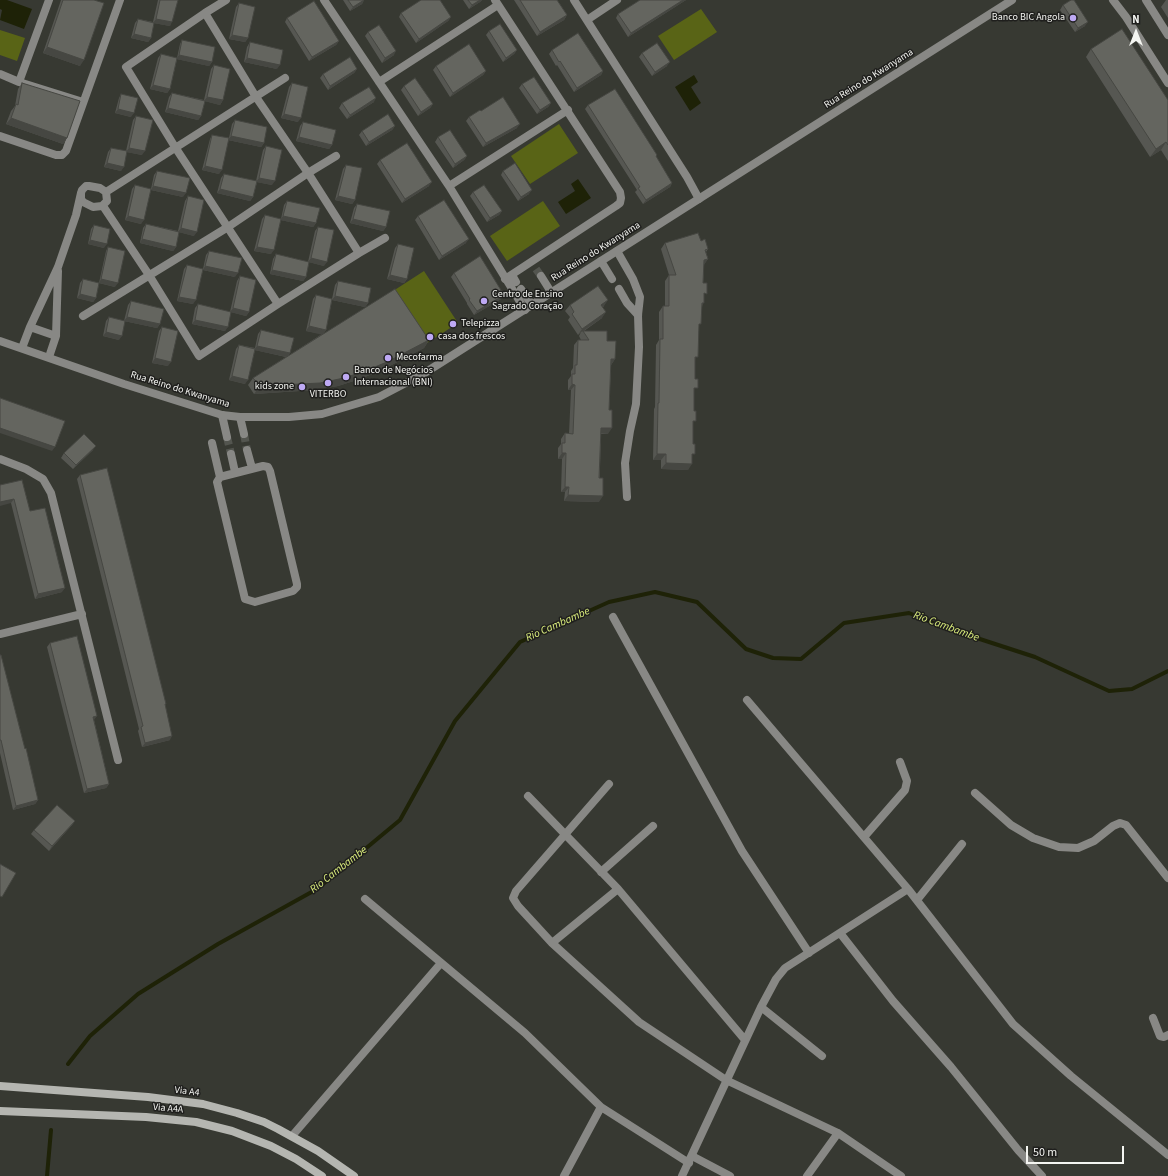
<!DOCTYPE html>
<html>
<head>
<meta charset="utf-8">
<style>
  body { margin:0 }
  #map { position:relative; width:1168px; height:1176px; overflow:hidden; background:#373932; font-family:"Source Sans 3",sans-serif }
  canvas { display:block }
  .north { position:absolute; left:1116px; top:12px; width:40px; height:40px; -webkit-text-stroke:3px #1f1f1d; paint-order:stroke; rotate:0deg; font-size:11px; font-weight:700; line-height:16px; text-align:center; color:#f4f5f1 }
  .north::after { content:''; display:block; margin:auto; width:14px; height:18px; background:#f4f5f1; clip-path:polygon(50% 0,100% 100%,50% 72%,0 100%) }
  .scale { position:absolute; left:1026px; top:1146px; width:98px; height:18px; box-sizing:border-box; border:2px solid #f4f5f1; border-top:0; padding-left:5px; font-size:12px; line-height:14px; white-space:nowrap; color:#f4f5f1; -webkit-text-stroke:3px #1f1f1d; paint-order:stroke }
</style>
</head>
<body>
<div id="map">
<canvas width="1168" height="1176"></canvas>
<div class="north">N</div>
<div class="scale">50 m</div>
</div>
<script>
const g = document.querySelector('canvas').getContext('2d');
g.lineJoin = 'round';
function paint(path, color) { g.fillStyle = color; g.fill(path, 'evenodd'); }
const poly = rows => new Path2D(rows.map(r => 'M' + r).join(''));
function stroke(path, color, width, dash) { g.strokeStyle = color; g.lineWidth = width; g.lineCap = dash ? 'butt' : 'round'; g.setLineDash(dash || []); g.stroke(path); }
function drawText(font, color, halo, rows, align = 'center') {
  g.font = font + ' "Source Sans 3",sans-serif'; g.lineWidth = 3; g.setLineDash([]); g.textBaseline = 'middle'; g.strokeStyle = halo; g.fillStyle = color; for (const [text, x, y, turn = 0] of rows) {
    g.save(); g.translate(x, y); g.rotate((+turn || 0) * Math.PI / 180); g.textAlign = isNaN(turn) ? turn : align; if (halo) g.strokeText(text, 0, 0); g.fillText(text, 0, 0); g.restore();
  }
}
const green = poly([
  [701,9,717,32,674,60,658,36],
  [0,30,25,38,17,61,0,55],
  [559,124,578,153,530,184,511,156],
  [543,201,560,226,507,261,490,236],
  [424,271,458,323,424,345,390,293]
]);
const water = poly([
  [0,0,7,0,32,9,24,29,0,20,2,10,0,9],
  [694,75,698,82,691,87,701,103,690,111,675,87],
  [578,179,591,198,566,214,558,202,575,191,571,184]
]);
const stream = poly([
  [68,1064,90,1036,138,994,218,944,317,889,400,820,455,721,520,642,609,602,655,592,697,602,746,649,773,658,801,659,844,623,909,613,943,627,1035,657,1109,691,1132,689,1168,671],
  [47,1176,51,1130]
]);
const minorTunnel = poly([
  [536,269,541,276],
  [244,434,247,450],
  [227,437,231,454]
]);
const minor = poly([
  [226,0,205,13,256,97,308,173,359,253],
  [324,0,449,186,525,310],
  [495,0,620,192,621,198,620,203,616,206,505,279],
  [574,0,687,177,699,199],
  [1113,0,1126,17,1168,83],
  [1146,0,1168,35],
  [205,13,126,67,175,147,278,304],
  [587,20,617,0],
  [0,74,19,82,83,102],
  [19,82,49,0],
  [379,82,498,5],
  [0,136,56,155,62,155,66,151,120,0],
  [449,186,568,110],
  [106,192,285,78],
  [103,206,149,275,199,356,278,304,359,253,385,238],
  [617,251,633,279,640,297,638,315,639,347,636,404,630,431,625,463,627,497],
  [601,261,612,279],
  [512,275,516,282],
  [541,276,551,292],
  [521,289,532,305],
  [619,289,627,303,638,315],
  [83,316,228,227,308,173,336,156],
  [30,327,56,336],
  [22,348,30,327,58,267,76,215,81,193,82,190,86,186,89,186,100,188,106,192,107,201,102,206,93,207,83,202,81,199,81,193],
  [49,357,56,336,58,271],
  [222,415,227,437],
  [240,417,244,434],
  [212,443,220,477],
  [247,450,252,468],
  [231,454,235,472],
  [0,459,26,469,43,479,51,493,118,760],
  [263,466,268,467,270,471,297,584,297,587,293,591,255,602,245,599,217,482,220,477,263,466],
  [613,617,742,851,809,953],
  [0,634,82,614],
  [747,700,908,889,1013,1024,1071,1076,1168,1155],
  [609,784,516,891,513,898,518,906,552,943,639,1022,726,1080,838,1133,901,1176],
  [975,793,1011,825,1033,838,1059,847,1078,848,1094,841,1113,826,1120,823,1126,825,1168,878],
  [528,796,618,889,745,1040],
  [864,837,905,790,907,781,900,762],
  [601,872,653,826],
  [365,899,525,1033,601,1107,689,1163],
  [917,900,962,844],
  [840,933,893,1001,951,1067,1018,1150,1042,1176],
  [552,943,618,889],
  [761,1007,822,1056],
  [1153,1018,1160,1036,1164,1037,1168,1035],
  [292,1136,441,963],
  [692,1156,730,1176],
  [564,1176,601,1107],
  [682,1176,761,1007,776,979,785,968,908,889],
  [807,1176,838,1133]
]);
const tertiary = poly([
  [0,341,124,384,222,415,240,417,289,417,322,414,379,397,423,374,1012,0]
]);
const secondary = poly([
  [0,1086,148,1097,203,1104,237,1113,264,1122,278,1129,318,1151,354,1176],
  [0,1111,146,1117,196,1122,232,1131,271,1146,296,1159,322,1176]
]);
const wall = poly([
  [61,0,94,0,80,66,43,53],
  [158,0,178,0,170,26,154,23,151,38,148,42,131,38,135,23,138,19,153,22],
  [343,0,364,0,362,4,350,11],
  [463,0,482,0,480,2,469,9],
  [514,0,557,0,567,15,564,20,537,36],
  [640,0,686,0,628,37,616,18,618,14],
  [1166,0,1168,0,1168,18,1161,7],
  [239,3,248,38,245,42,229,39,236,7],
  [1063,5,1085,26,1075,32,1060,10],
  [401,13,451,17,448,21,416,43,399,17],
  [287,18,339,41,336,45,309,61,285,22],
  [489,31,517,50,514,54,503,62,486,35],
  [368,32,394,55,382,63,365,36],
  [182,40,212,62,209,66,177,59,170,89,167,93,150,89,158,58,161,54,177,58,180,44],
  [250,42,277,69,244,62,247,47],
  [1091,49,1168,100,1168,161,1161,150,1150,157,1086,57],
  [552,50,603,71,601,75,574,92,557,65,556,66,549,54],
  [642,53,667,66,652,76,639,57],
  [214,65,223,100,220,105,205,101,201,116,198,120,165,112,169,97,172,93,204,100,211,69],
  [436,66,486,71,483,75,450,97,433,70],
  [357,69,354,73,328,90,320,78,323,74],
  [22,83,67,138,63,144,6,124,11,111,15,106,18,89],
  [292,83,298,122,281,118,289,87],
  [522,84,551,103,548,107,537,114,519,88],
  [404,86,433,104,430,108,418,116,401,90],
  [121,94,131,117,115,113,119,98],
  [374,102,347,119,339,108,342,103],
  [588,105,656,157,672,183,670,187,643,204,635,192,637,190,585,109],
  [481,111,517,128,483,147,466,121,469,117],
  [136,116,142,155,127,152,121,171,104,167,108,152,111,148,126,151,133,120],
  [235,120,264,143,261,147,228,140,219,174,202,170,210,139,212,135,229,138,232,124],
  [303,122,332,145,329,149,296,141,300,126],
  [395,126,392,130,366,146,359,135,362,131],
  [438,137,467,156,464,160,453,168,435,142],
  [266,146,272,185,257,182,253,197,250,201,217,193,221,178,224,174,256,181,263,150],
  [380,160,429,186,402,203,377,164],
  [346,165,355,200,352,204,335,200,343,169],
  [157,171,183,197,151,190,141,224,125,220,132,189,135,185,151,189,154,175],
  [503,171,529,194,518,201,501,175],
  [473,192,502,211,499,215,487,222,470,196],
  [188,196,194,236,179,232,176,247,173,251,140,243,143,228,146,224,178,231,185,201],
  [287,201,316,223,313,227,281,220,271,254,254,251,262,219,265,215,281,219,284,205],
  [357,204,386,227,383,231,350,223,354,208],
  [418,216,466,243,439,260,415,220],
  [94,225,104,248,88,244,91,229],
  [318,227,324,266,309,262,306,277,303,281,270,274,273,259,276,254,308,262,315,231],
  [701,241,708,249,706,252,708,259,704,264,703,283,704,298,702,307,698,329,695,361,692,458,688,470,661,469,661,460,653,460,654,409,655,407,656,345,659,340,659,312,663,306,665,306,665,281,669,275,661,249,665,243],
  [398,244,407,279,404,283,387,279,395,248],
  [108,247,115,287,99,283,96,298,93,302,77,298,80,283,83,279,99,283,106,251],
  [209,251,235,277,203,270,193,304,177,301,184,269,187,265,203,269,206,255],
  [454,273,501,299,474,315,467,304,467,303,451,277],
  [240,276,249,312,246,316,231,312,225,331,192,324,195,308,198,304,230,312,237,281],
  [338,281,368,303,365,307,332,300,326,330,323,334,429,340,424,348,382,370,360,379,338,386,315,390,254,394,248,385,253,378,286,357,255,350,245,384,229,380,236,349,239,345,255,348,258,334,261,330,290,353,288,356,322,334,306,331,313,299,316,295,332,299,335,285],
  [131,301,160,324,157,328,124,321,128,305],
  [570,305,604,306,603,307,602,318,584,331,607,341,615,359,611,365,608,434,601,434,599,502,564,501,565,492,561,492,562,459,558,459,558,448,561,444,561,439,565,433,569,434,571,390,568,390,568,380,571,376,571,371,573,368,574,345,578,340,581,340,579,336,581,332,578,335,568,320,570,317,565,311],
  [109,317,119,340,103,336,106,321],
  [162,327,168,366,152,363,159,331],
  [93,450,73,469,61,458,64,453],
  [80,475,165,706,170,740,142,747,138,731,139,729,77,479],
  [0,485,30,511,62,592,35,599,11,503],
  [50,643,94,720,109,784,106,788,84,793,47,647],
  [0,655,38,800,35,804,13,810,0,753],
  [75,821,72,825,49,851,31,834,34,830]
]);
const shadedWall = poly([
  [364,0,362,4,350,11,353,7],
  [480,0,482,0,480,2,469,9,472,5],
  [683,0,686,0,628,37,631,33],
  [567,15,564,20,537,36,540,32],
  [451,17,448,21,416,43,419,39],
  [156,19,172,22,170,26,153,23],
  [1088,22,1085,26,1075,32,1078,28],
  [134,34,151,38,148,42,131,38],
  [232,35,248,38,245,42,229,39],
  [339,41,336,45,309,61,312,57],
  [47,47,84,60,80,66,43,53],
  [517,50,514,54,503,62,506,58],
  [396,51,394,55,382,63,385,58],
  [179,55,212,62,209,66,176,59],
  [247,58,280,65,277,69,244,62],
  [670,62,667,66,652,76,655,72],
  [357,69,354,73,328,90,330,86],
  [486,71,483,75,450,97,453,93],
  [603,71,601,75,574,92,577,88],
  [153,85,170,89,167,93,150,89],
  [207,97,223,100,220,105,204,101],
  [376,98,374,102,347,119,350,115],
  [551,103,548,107,537,114,540,110],
  [433,104,430,108,418,116,421,112],
  [168,108,201,116,198,120,165,112],
  [118,109,134,113,131,117,115,113],
  [284,114,301,118,298,122,281,118],
  [11,118,67,138,63,144,6,124],
  [520,124,517,128,483,147,486,143],
  [395,126,392,130,366,146,369,142],
  [231,136,264,143,261,147,228,140],
  [299,137,332,145,329,149,296,141],
  [1166,142,1161,150,1150,157,1156,149],
  [129,148,145,151,142,155,126,152],
  [467,156,464,160,453,168,455,164],
  [107,163,124,167,121,171,104,167],
  [205,166,222,170,219,174,202,170],
  [259,178,275,181,272,185,256,182],
  [432,182,429,186,402,203,405,199],
  [672,183,670,187,643,204,646,200],
  [153,186,186,193,183,197,151,190],
  [220,189,253,197,250,201,217,193],
  [532,190,529,194,518,201,521,197],
  [338,196,355,200,352,204,335,200],
  [502,211,499,215,487,222,490,218],
  [128,216,144,220,141,224,125,220],
  [283,216,316,223,313,227,280,220],
  [353,219,386,227,383,231,350,223],
  [181,228,197,232,194,236,178,232],
  [142,239,176,247,173,251,140,243],
  [469,239,466,243,439,260,442,256],
  [90,240,107,244,104,248,88,244],
  [257,247,274,250,271,254,254,251],
  [311,258,327,262,324,266,308,262],
  [708,259,704,265,704,260],
  [205,266,238,273,235,277,203,270],
  [272,270,306,277,303,281,270,274],
  [390,275,407,279,404,283,387,279],
  [101,279,118,283,115,287,99,283],
  [80,294,96,298,93,302,77,298],
  [504,295,501,299,474,315,477,311],
  [335,296,368,303,365,307,332,300],
  [179,297,196,300,193,304,177,301],
  [608,300,604,306,597,311,601,305],
  [233,308,249,312,246,316,230,312],
  [606,312,602,318,583,331,581,332,578,335,582,329],
  [127,317,160,324,157,328,124,321],
  [195,320,228,327,225,331,192,324],
  [309,326,326,330,323,335,306,331],
  [106,332,122,336,119,340,103,336],
  [429,340,424,348,382,370,360,379,338,386,315,390,254,394,260,386],
  [257,346,290,353,287,357,254,350],
  [155,358,171,362,168,366,152,363],
  [611,359,615,359,611,365,607,365],
  [232,376,248,380,245,384,229,380],
  [572,384,575,385,571,390,568,390],
  [0,428,55,447,52,451,0,433],
  [601,428,612,428,608,434,597,433],
  [96,446,93,450,73,469,76,465],
  [562,453,566,453,562,459,558,459],
  [657,454,666,454,661,460,653,460],
  [666,463,692,464,688,470,661,469],
  [565,487,569,487,565,492,561,492],
  [568,495,603,496,599,502,564,501],
  [14,499,11,503,0,506,0,502],
  [65,588,62,592,35,599,38,594],
  [97,716,94,720,90,721,93,717],
  [172,736,170,740,142,747,145,743],
  [109,784,106,788,84,793,87,789],
  [38,800,35,804,13,810,16,806],
  [75,821,72,825,49,851,52,846]
]);
const building = poly([
  [63,0,94,0,104,3,84,60,47,47,63,0],
  [160,0,178,0,172,22,156,19,160,0],
  [348,0,364,0,353,7,348,0],
  [421,0,440,0,451,17,419,39,401,13,421,0],
  [468,0,480,0,472,5,468,0],
  [520,0,557,0,567,15,540,32,520,0],
  [640,0,683,0,631,33,618,14,640,0],
  [1071,0,1074,0,1088,22,1078,28,1063,5,1071,0],
  [314,1,339,41,312,57,287,18,314,1],
  [239,3,255,7,248,38,232,35,239,3],
  [138,19,154,23,151,38,134,34,138,19],
  [500,24,517,50,506,58,489,31,500,24],
  [379,25,396,51,385,58,368,32,379,25],
  [1122,29,1168,100,1168,145,1166,142,1156,149,1091,49,1122,29],
  [578,33,603,71,577,88,560,61,559,62,552,50,578,33],
  [182,40,215,47,212,62,179,55,182,40],
  [250,42,283,50,280,65,247,58,250,42],
  [657,43,670,62,655,72,642,53,657,43],
  [469,44,486,71,453,93,436,66,469,44],
  [161,54,177,58,170,89,153,85,161,54],
  [350,57,357,69,330,86,323,74,350,57],
  [214,65,230,69,223,100,207,97,214,65],
  [534,77,551,103,540,110,522,84,534,77],
  [415,78,433,104,421,112,404,86,415,78],
  [22,83,80,101,67,138,11,118,16,104,18,105,22,83],
  [292,83,308,87,301,118,284,114,292,83],
  [369,87,376,98,350,115,342,103,369,87],
  [615,89,657,155,656,156,672,183,646,200,638,188,640,187,588,105,615,89],
  [172,93,205,101,201,116,168,108,172,93],
  [121,94,138,98,134,113,118,109,121,94],
  [503,97,520,124,486,143,469,117,480,110,481,111,503,97],
  [388,114,395,126,369,142,362,131,388,114],
  [136,116,153,120,145,151,129,148,136,116],
  [235,120,267,127,264,143,231,136,235,120],
  [303,122,336,130,332,145,299,137,303,122],
  [450,130,467,156,455,164,438,137,450,130],
  [212,135,229,138,222,170,205,166,212,135],
  [407,143,432,182,405,199,380,160,407,143],
  [266,146,282,150,275,181,259,178,266,146],
  [111,148,127,151,124,167,107,163,111,148],
  [515,163,532,190,521,197,503,171,515,163],
  [346,165,362,168,355,200,338,196,346,165],
  [157,171,190,178,186,193,153,186,157,171],
  [224,174,257,181,253,197,220,189,224,174],
  [135,185,151,189,144,220,128,216,135,185],
  [484,185,502,211,490,218,473,192,484,185],
  [188,196,204,200,197,232,181,228,188,196],
  [444,200,469,239,442,256,418,216,444,200],
  [287,201,320,208,316,223,283,216,287,201],
  [357,204,390,211,386,227,353,219,357,204],
  [265,215,281,219,274,250,257,247,265,215],
  [146,224,179,232,176,247,142,239,146,224],
  [94,225,110,229,107,244,90,240,94,225],
  [318,227,334,230,327,262,311,258,318,227],
  [698,233,701,241,705,239,708,249,705,250,708,259,704,260,703,283,707,283,707,294,704,293,704,303,702,303,701,324,699,324,698,357,695,357,695,379,698,379,698,388,694,388,694,411,696,411,696,421,693,421,693,444,695,444,695,454,692,454,692,464,666,463,666,454,657,454,658,403,659,403,660,339,663,339,663,306,669,306,669,275,676,275,665,243,698,233],
  [398,244,414,248,407,279,390,275,398,244],
  [108,247,125,251,118,283,101,279,108,247],
  [209,251,242,258,238,273,205,266,209,251],
  [276,254,309,262,306,277,272,270,276,254],
  [480,256,504,295,477,311,469,300,470,299,454,273,480,256],
  [187,265,203,269,196,300,179,297,187,265],
  [240,276,256,280,249,312,233,308,240,276],
  [83,279,99,283,96,298,80,294,83,279],
  [338,281,371,288,368,303,335,296,338,281],
  [598,286,608,300,601,305,606,312,582,329,572,314,574,312,570,305,598,286],
  [395,289,429,340,387,362,365,371,344,378,320,383,260,386,253,378,395,289],
  [316,295,332,299,326,330,309,326,316,295],
  [131,301,164,309,160,324,127,317,131,301],
  [198,304,231,312,228,327,195,320,198,304],
  [109,317,125,321,122,336,106,332,109,317],
  [162,327,178,331,171,362,155,358,162,327],
  [261,330,294,338,290,353,257,346,261,330],
  [583,331,607,331,607,341,616,341,615,359,611,359,609,410,612,410,612,428,601,428,599,478,603,478,603,496,568,495,569,487,565,487,566,453,562,453,562,443,565,443,565,433,573,434,575,385,572,384,572,374,575,374,575,365,577,365,578,340,589,340,583,331],
  [239,345,255,349,248,380,232,376,239,345],
  [0,398,65,421,55,447,0,428,0,398],
  [84,434,96,446,76,465,64,453,84,434],
  [107,468,166,704,165,704,172,736,145,743,141,727,143,726,80,475,107,468],
  [22,480,30,511,45,508,65,588,38,594,14,499,0,502,0,485,22,480],
  [77,636,97,716,93,717,109,784,87,789,50,643,77,636],
  [0,655,1,655,25,749,26,748,38,800,16,806,1,740,0,740,0,655],
  [57,805,75,821,52,846,34,830,57,805],
  [0,864,16,873,2,897,0,896,0,864]
]);
const markers = [
  [1073,18,4,"#bea9f4"],
  [484,301,4,"#bea9f4"],
  [453,324,4,"#bea9f4"],
  [430,337,4,"#bea9f4"],
  [388,358,4,"#bea9f4"],
  [346,377,4,"#bea9f4"],
  [328,383,4,"#bea9f4"],
  [302,387,4,"#bea9f4"]
];
const poiNames = [
  ["Banco BIC Angola",1065,18,"right"],
  ["Centro de Ensino",492,295],
  ["Sagrado Coração",492,307],
  ["Telepizza",461,324],
  ["casa dos frescos",438,337],
  ["Mecofarma",396,358],
  ["Banco de Negócios",354,371],
  ["Internacional (BNI)",354,383],
  ["kids zone",294,387,"right"],
  ["VITERBO",328,395,"center"]
];
const streetNames = [
  ["Rua Reino do Kwanyama",869,79,-32],
  ["Rua Reino do Kwanyama",596,252,-32],
  ["Rua Reino do Kwanyama",180,390,17],
  ["Via A4",187,1092,7],
  ["Via A4A",168,1109,5]
];
const waterNames = [
  ["Rio Cambambe",558,625,-24],
  ["Rio Cambambe",946,627,20],
  ["Rio Cambambe",339,870,-38]
];
paint(green, '#596416');
paint(water, '#1e2207');
stroke(stream, '#1e2207', 4);
stroke(minorTunnel, '#53554f', 8, [8, 4]);
stroke(minor, '#888885', 8);
stroke(tertiary, '#888885', 8);
stroke(secondary, '#b5b6b1', 8);
paint(wall, '#565752');
paint(shadedWall, '#464742');
paint(building, '#64655f');
stroke(building, '#464742', 1);
for (const [x, y, r, color] of markers) { const dot = new Path2D(); dot.arc(x, y, r, 0, 2 * Math.PI); g.fillStyle = color; g.fill(dot); stroke(dot, '#1f1f1d', 1.5); }
drawText('10px', '#f4f5f1', '#1f1f1d', poiNames, 'left');
drawText('10px', '#f4f5f1', '#1f1f1d', streetNames);
drawText('italic 11px', '#ddf07e', '#1f1f1d', waterNames);
</script>
</body>
</html>
